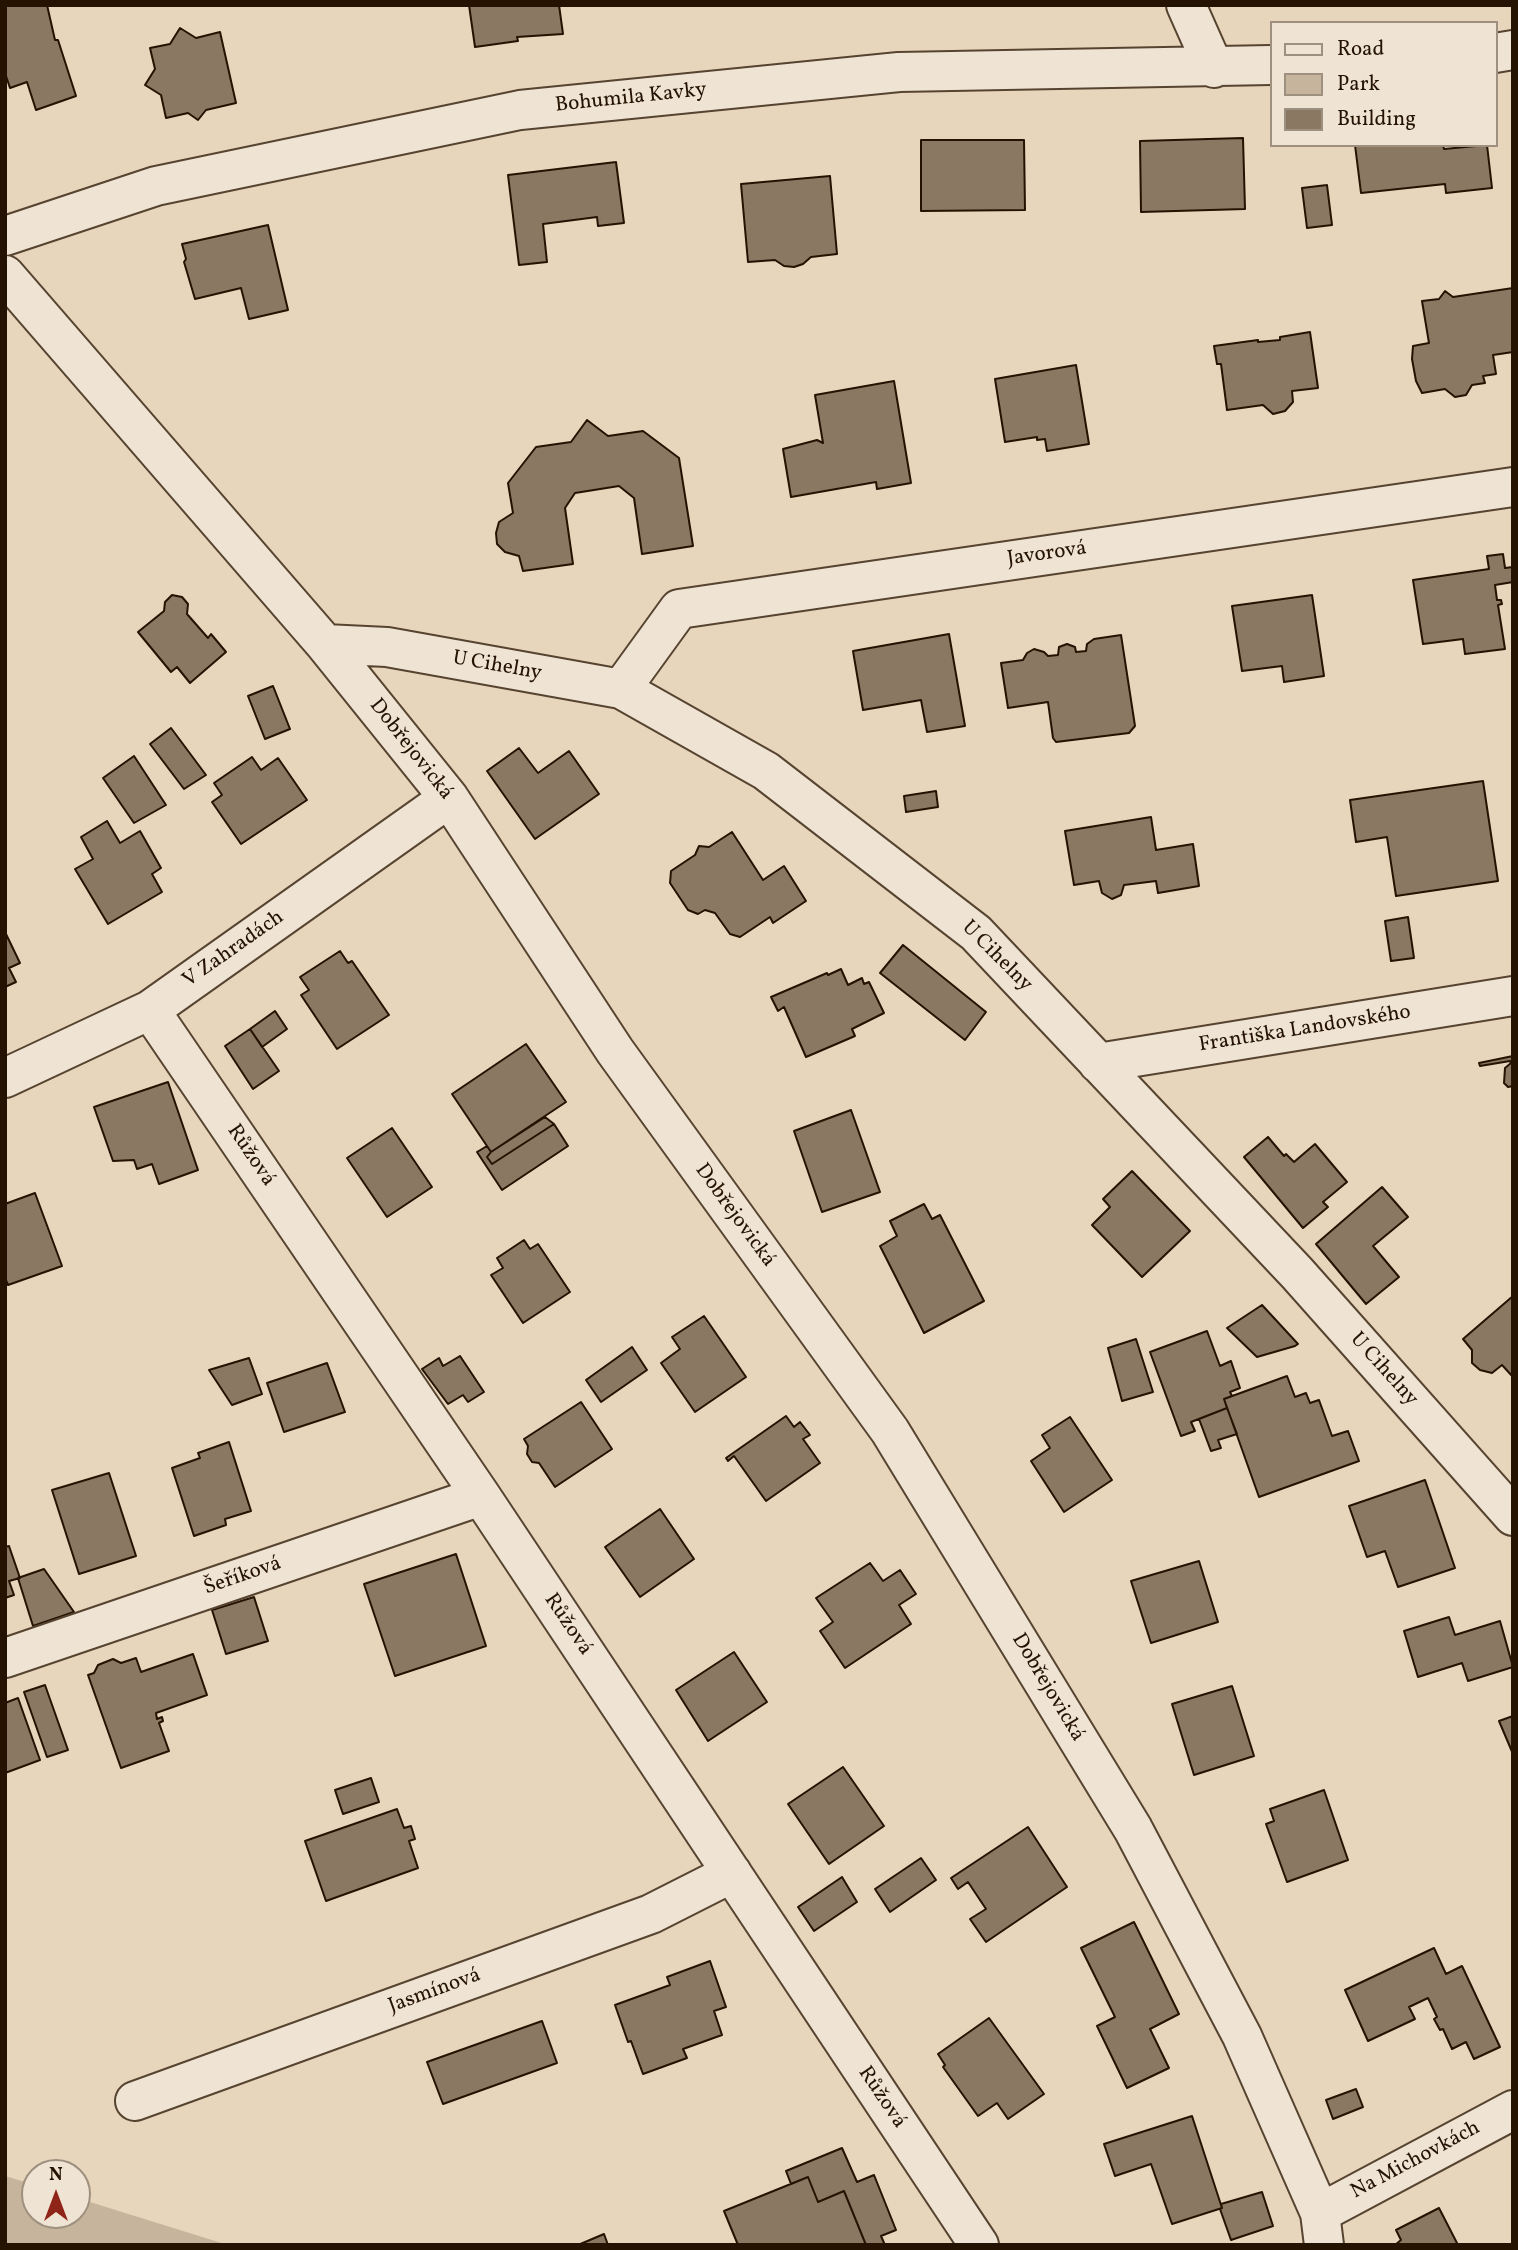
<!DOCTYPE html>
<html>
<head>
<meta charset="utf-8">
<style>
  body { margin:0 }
  #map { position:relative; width:1518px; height:2250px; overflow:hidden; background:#e7d5bc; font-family:Vollkorn,serif }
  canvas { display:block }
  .frame { position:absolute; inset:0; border:7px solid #251301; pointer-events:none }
  .legend { position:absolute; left:1270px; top:21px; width:228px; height:126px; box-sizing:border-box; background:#efe4d3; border:2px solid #9e907f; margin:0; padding:9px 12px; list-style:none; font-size:21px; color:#251301 }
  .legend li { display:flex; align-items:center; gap:14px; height:35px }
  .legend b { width:35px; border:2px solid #9e907f }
  .north { position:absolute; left:21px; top:2159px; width:70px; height:70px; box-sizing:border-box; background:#efe4d3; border:2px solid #9e907f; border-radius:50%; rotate:0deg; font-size:19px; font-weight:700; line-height:28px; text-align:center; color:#251301 }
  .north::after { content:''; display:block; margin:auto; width:24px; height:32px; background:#8f2418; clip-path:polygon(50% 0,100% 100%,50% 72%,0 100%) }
</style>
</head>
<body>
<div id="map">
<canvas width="1518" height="2250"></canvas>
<div class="frame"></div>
<ul class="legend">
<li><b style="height:9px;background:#efe4d3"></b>Road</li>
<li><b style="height:19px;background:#c6b49c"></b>Park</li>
<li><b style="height:19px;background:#8a7862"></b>Building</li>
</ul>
<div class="north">N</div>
</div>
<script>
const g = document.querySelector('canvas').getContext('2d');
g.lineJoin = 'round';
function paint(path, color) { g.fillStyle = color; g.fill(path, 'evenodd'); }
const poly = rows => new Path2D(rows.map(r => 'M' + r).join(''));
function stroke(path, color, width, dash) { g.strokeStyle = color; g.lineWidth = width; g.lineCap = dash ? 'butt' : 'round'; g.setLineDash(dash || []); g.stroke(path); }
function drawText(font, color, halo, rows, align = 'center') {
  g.font = font + ' Vollkorn,serif'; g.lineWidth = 6; g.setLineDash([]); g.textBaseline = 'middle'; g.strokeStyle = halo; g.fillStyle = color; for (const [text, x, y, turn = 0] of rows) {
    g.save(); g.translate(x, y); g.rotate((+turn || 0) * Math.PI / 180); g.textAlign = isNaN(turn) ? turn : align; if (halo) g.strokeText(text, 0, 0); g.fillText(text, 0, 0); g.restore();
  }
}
const green = poly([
  [5,2176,35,2185,35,2215,77,2215,77,2198,228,2245,5,2245]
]);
const building = poly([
  [5,5,47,5,55,40,58,40,76,96,36,110,27,82,10,88,5,73,5,5],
  [469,5,559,5,563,34,517,37,518,41,475,47,469,5],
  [180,28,196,38,220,32,236,103,206,110,198,120,188,113,166,118,161,95,145,85,155,69,150,48,170,44,180,28],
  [1243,138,1245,209,1141,212,1140,141,1243,138],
  [921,140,1024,140,1025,210,921,211,921,140],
  [1355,145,1443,145,1444,149,1487,145,1492,188,1446,193,1445,184,1361,193,1355,145],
  [616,162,624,223,598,226,597,217,543,224,547,262,519,265,508,175,616,162],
  [830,176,837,254,811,257,803,264,794,267,784,266,775,260,748,262,741,184,830,176],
  [1327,185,1332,225,1307,228,1302,188,1327,185],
  [268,225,288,310,249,319,241,288,195,299,184,262,186,259,182,244,268,225],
  [1513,288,1513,352,1493,355,1496,374,1483,376,1485,383,1472,385,1466,395,1455,397,1445,389,1422,393,1416,381,1412,359,1413,346,1429,343,1422,301,1439,299,1445,291,1453,297,1513,288],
  [1310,332,1318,388,1292,391,1293,402,1285,411,1273,414,1263,405,1227,410,1221,364,1217,364,1214,346,1258,340,1258,342,1280,340,1280,337,1310,332],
  [1076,365,1089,444,1047,451,1045,439,1037,440,1037,437,1005,442,995,379,1076,365],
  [894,381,911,483,877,489,876,482,791,497,783,449,817,440,823,443,815,395,894,381],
  [587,420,608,436,643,431,679,458,693,546,642,554,634,498,619,486,575,493,565,508,573,564,523,571,519,556,505,552,497,544,496,533,499,522,513,513,508,483,536,447,571,442,587,420],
  [1503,554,1505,568,1513,567,1513,582,1495,585,1497,600,1501,600,1502,604,1498,605,1505,649,1465,654,1463,639,1423,644,1413,580,1489,569,1487,556,1503,554],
  [172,595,182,597,188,604,187,614,208,638,211,634,226,652,190,683,177,667,171,672,138,632,164,611,165,602,172,595],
  [1312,595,1324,676,1284,682,1282,666,1242,671,1232,606,1312,595],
  [949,634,965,726,927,732,921,700,863,710,853,651,949,634],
  [1121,635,1135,726,1129,733,1056,742,1053,738,1048,702,1008,708,1001,663,1023,660,1027,653,1034,649,1044,652,1048,656,1058,655,1059,647,1067,644,1075,647,1076,652,1086,651,1087,644,1094,639,1121,635],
  [273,686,290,729,265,739,248,696,273,686],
  [171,728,206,775,184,789,150,744,171,728],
  [519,748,538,773,569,751,599,794,535,839,487,771,519,748],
  [134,756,166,805,134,823,103,778,134,756],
  [252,757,261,770,278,758,307,800,241,844,212,802,222,795,214,783,252,757],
  [1483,781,1498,881,1396,896,1387,837,1356,842,1350,800,1483,781],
  [936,791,938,807,906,812,904,796,936,791],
  [1151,817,1156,850,1193,844,1199,886,1158,893,1156,881,1124,885,1121,895,1112,899,1102,893,1099,881,1074,885,1065,831,1151,817],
  [107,821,120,843,140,831,161,868,152,874,162,892,108,924,75,869,93,859,81,837,107,821],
  [732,832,763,880,784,866,806,901,773,923,770,917,740,937,730,934,715,913,705,910,698,914,688,910,670,883,671,871,695,855,699,846,709,847,732,832],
  [1408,917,1414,958,1391,961,1385,921,1408,917],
  [6,934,20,963,9,968,16,982,5,987,6,934],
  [903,945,986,1012,965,1040,880,973,903,945],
  [340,951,348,963,352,961,389,1015,337,1049,301,995,309,990,300,977,340,951],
  [841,969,848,985,862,978,864,984,869,982,884,1013,852,1029,855,1036,806,1057,784,1007,778,1011,771,997,827,973,828,975,841,969],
  [275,1011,287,1029,262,1047,250,1029,275,1011],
  [250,1029,279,1071,253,1089,225,1046,250,1029],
  [526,1044,566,1102,491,1152,452,1094,526,1044],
  [1513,1056,1513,1086,1508,1087,1504,1083,1505,1068,1511,1063,1510,1061,1480,1066,1479,1063,1513,1056],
  [168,1082,198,1170,159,1184,152,1164,137,1169,134,1160,113,1161,94,1107,168,1082],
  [851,1110,880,1192,822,1212,794,1131,851,1110],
  [545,1117,554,1124,492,1164,487,1157,491,1152,545,1117],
  [554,1124,568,1146,502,1190,477,1152,487,1146,491,1152,487,1157,492,1164,554,1124],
  [392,1128,432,1187,387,1217,347,1158,392,1128],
  [1268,1137,1284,1156,1286,1154,1294,1162,1315,1144,1347,1182,1323,1202,1328,1207,1303,1228,1244,1157,1268,1137],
  [1132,1171,1190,1231,1142,1277,1092,1225,1110,1207,1103,1199,1132,1171],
  [1382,1187,1408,1217,1373,1246,1399,1277,1366,1304,1316,1244,1382,1187],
  [35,1193,62,1266,8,1285,5,1278,5,1204,35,1193],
  [924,1204,932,1219,940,1215,984,1301,924,1333,880,1246,897,1236,890,1221,924,1204],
  [524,1240,530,1249,538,1244,570,1292,523,1323,491,1275,503,1268,497,1258,524,1240],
  [1513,1296,1513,1377,1502,1365,1492,1373,1480,1370,1472,1363,1472,1350,1463,1339,1513,1296],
  [1262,1305,1298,1344,1295,1346,1257,1357,1227,1328,1262,1305],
  [704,1316,746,1377,695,1412,661,1363,680,1349,672,1337,704,1316],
  [1207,1331,1220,1366,1231,1361,1240,1388,1230,1392,1232,1396,1224,1399,1227,1408,1191,1422,1195,1431,1181,1436,1150,1352,1207,1331],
  [1136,1339,1153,1392,1122,1401,1108,1348,1136,1339],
  [632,1347,647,1370,601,1402,586,1380,632,1347],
  [460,1356,484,1392,468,1402,463,1395,448,1404,422,1369,439,1358,443,1366,460,1356],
  [249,1358,262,1394,232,1405,209,1370,249,1358],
  [327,1363,345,1412,284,1432,267,1383,327,1363],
  [1287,1376,1295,1397,1306,1393,1310,1403,1319,1400,1332,1436,1348,1431,1359,1461,1259,1497,1224,1399,1287,1376],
  [581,1402,612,1449,555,1487,539,1463,532,1462,527,1454,528,1446,524,1439,581,1402],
  [1227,1408,1237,1434,1218,1440,1221,1448,1211,1451,1199,1419,1227,1408],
  [786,1416,794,1427,800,1422,810,1435,803,1439,820,1463,766,1501,734,1456,728,1461,726,1458,786,1416],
  [1070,1417,1112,1480,1064,1512,1031,1461,1050,1448,1042,1435,1070,1417],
  [229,1442,251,1511,225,1519,226,1525,194,1536,172,1468,200,1458,198,1453,229,1442],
  [109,1473,136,1556,79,1574,52,1490,109,1473],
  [1425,1480,1455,1568,1398,1587,1385,1551,1367,1557,1349,1506,1425,1480],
  [660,1509,694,1559,640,1597,605,1547,660,1509],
  [9,1546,20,1578,9,1581,14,1595,5,1598,5,1547,9,1546],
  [456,1554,486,1646,395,1676,364,1584,456,1554],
  [1199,1561,1218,1622,1151,1643,1131,1581,1199,1561],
  [870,1563,883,1581,900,1570,916,1594,899,1605,911,1624,845,1668,820,1631,833,1622,816,1598,870,1563],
  [44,1569,74,1612,33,1626,18,1578,44,1569],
  [254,1597,268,1641,226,1654,212,1610,254,1597],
  [1449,1617,1455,1635,1500,1621,1513,1667,1468,1681,1462,1663,1418,1677,1404,1631,1449,1617],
  [734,1652,767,1702,708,1741,676,1690,734,1652],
  [193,1654,207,1695,156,1713,157,1719,162,1717,163,1721,159,1723,169,1751,121,1768,88,1675,94,1673,98,1665,113,1659,121,1663,136,1658,141,1672,193,1654],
  [45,1685,68,1750,47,1757,24,1692,45,1685],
  [1232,1686,1254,1756,1194,1775,1172,1704,1232,1686],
  [18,1698,40,1760,5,1773,5,1703,18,1698],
  [1513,1716,1513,1754,1499,1721,1513,1716],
  [843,1767,884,1826,829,1864,788,1804,843,1767],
  [371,1778,379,1802,343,1814,335,1790,371,1778],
  [1324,1790,1348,1860,1287,1882,1266,1824,1274,1821,1270,1809,1324,1790],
  [397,1809,404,1828,411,1826,415,1839,409,1841,418,1868,326,1901,305,1841,397,1809],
  [1028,1827,1067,1887,986,1942,970,1919,986,1909,968,1882,958,1889,951,1878,1028,1827],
  [921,1858,936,1880,890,1912,875,1889,921,1858],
  [842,1877,857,1902,814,1931,798,1907,842,1877],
  [1134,1922,1179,2014,1150,2029,1169,2068,1127,2088,1097,2026,1115,2017,1081,1948,1134,1922],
  [1434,1948,1446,1974,1462,1966,1500,2047,1474,2059,1466,2042,1452,2049,1443,2029,1440,2030,1434,2019,1437,2017,1428,1998,1409,2007,1415,2019,1368,2041,1345,1990,1434,1948],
  [710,1961,726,2007,714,2011,722,2035,683,2049,687,2058,643,2074,631,2041,628,2042,615,2005,670,1985,667,1977,710,1961],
  [989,2018,1044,2094,1008,2119,997,2103,978,2116,943,2067,945,2065,938,2054,989,2018],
  [542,2021,557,2063,443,2104,427,2062,542,2021],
  [1356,2089,1363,2107,1333,2119,1326,2100,1356,2089],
  [1192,2116,1222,2208,1172,2224,1151,2164,1115,2176,1104,2144,1192,2116],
  [842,2148,857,2182,874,2175,896,2230,881,2236,885,2245,866,2245,844,2191,818,2202,808,2177,791,2184,786,2171,842,2148],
  [808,2177,818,2202,844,2191,866,2245,738,2245,724,2211,808,2177],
  [1262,2192,1273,2226,1231,2240,1220,2209,1222,2208,1221,2204,1262,2192],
  [1439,2208,1458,2245,1395,2245,1401,2240,1396,2230,1439,2208],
  [604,2234,608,2245,578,2245,604,2234]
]);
const minor = poly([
  [1186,5,1214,68],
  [1495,53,1513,50],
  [5,236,156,186,520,110,899,72,1271,65],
  [5,275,325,644,449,798,615,1051,890,1431,1133,1829,1242,2036,1320,2213,1324,2245],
  [325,644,387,647,621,689,766,771,976,933,1297,1273,1513,1516],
  [621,689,679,609,1513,487],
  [150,1010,481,1496,979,2245],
  [1098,1063,1513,996],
  [5,1078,150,1010,449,798],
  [5,1658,481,1496],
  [135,2101,651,1914,732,1873],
  [1320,2213,1513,2110]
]);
const streetNames = [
  ["Bohumila Kavky",631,99,-6],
  ["Javorová",1047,555,-8],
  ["U Cihelny",497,667,10],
  ["Dobřejovická",410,750,52],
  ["V Zahradách",234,950,-35],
  ["U Cihelny",996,957,45],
  ["Františka Landovského",1305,1030,-9],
  ["Růžová",250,1156,56],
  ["Dobřejovická",734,1216,54],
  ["U Cihelny",1383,1370,48],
  ["Šeříková",243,1577,-19],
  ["Růžová",567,1625,56],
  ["Dobřejovická",1047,1688,59],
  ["Jasmínová",435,1992,-20],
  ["Růžová",881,2098,56],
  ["Na Michovkách",1416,2161,-28]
];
paint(green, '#c6b49c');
paint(building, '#8a7862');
stroke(building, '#251301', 2);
stroke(minor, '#564430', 42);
stroke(minor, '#efe4d3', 38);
drawText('21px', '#251301', '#efe4d3', streetNames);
</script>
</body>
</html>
